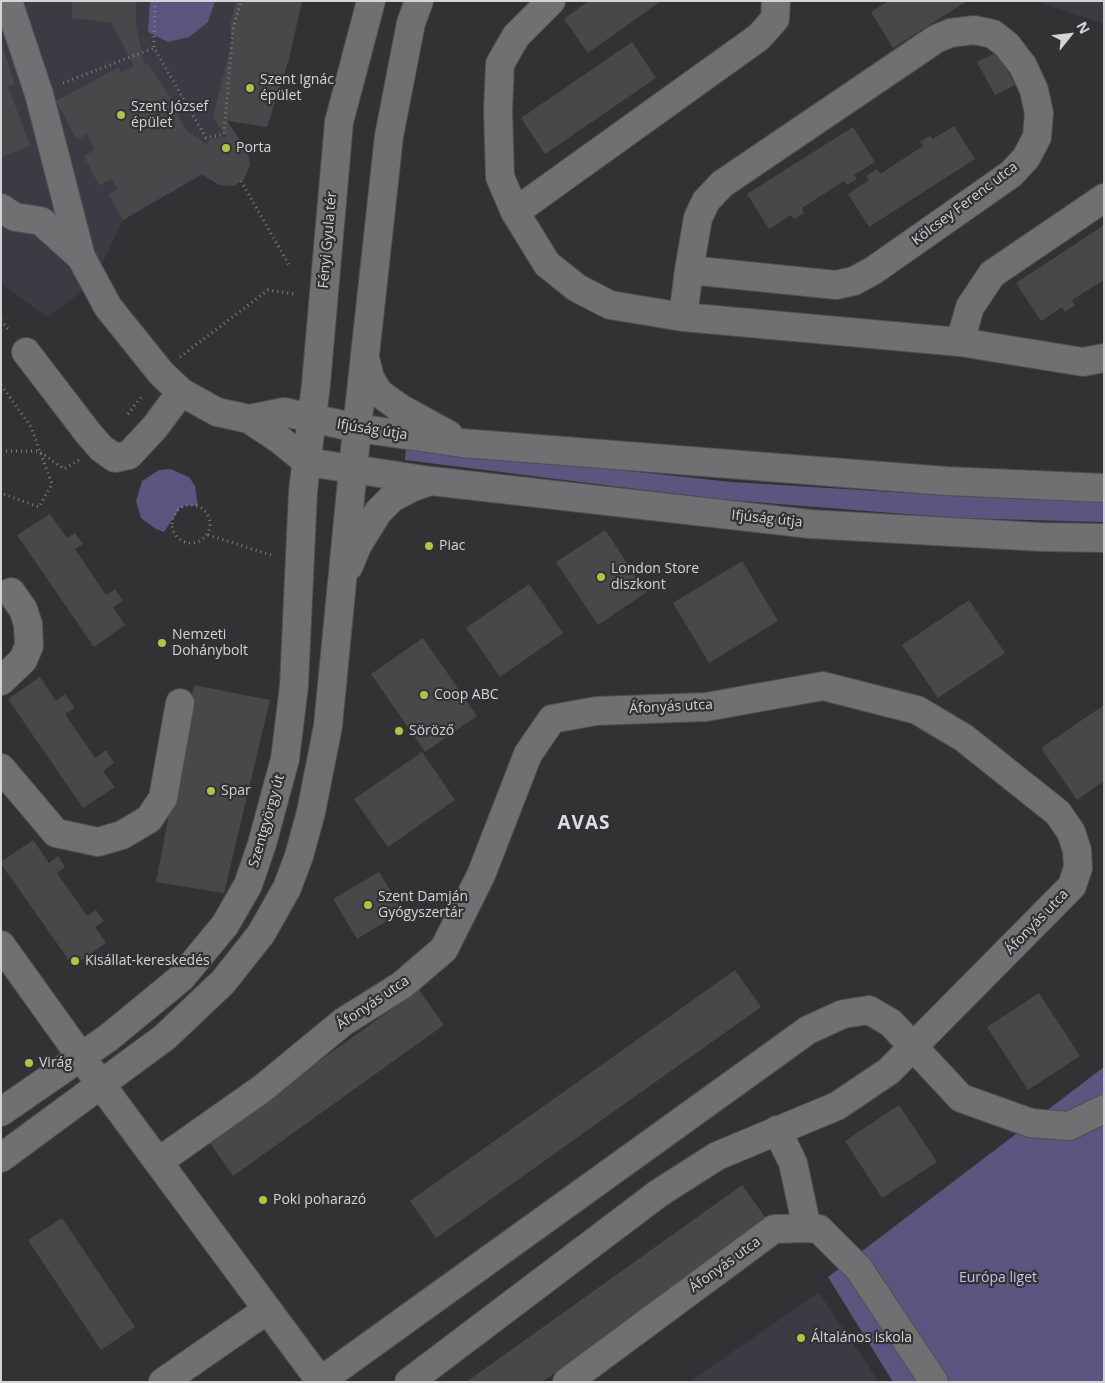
<!DOCTYPE html>
<html>
<head>
<meta charset="utf-8">
<style>
  body { margin:0 }
  #map { position:relative; width:1105px; height:1383px; overflow:hidden; background:#323235; font-family:"Open Sans",sans-serif }
  canvas { display:block }
  .frame { position:absolute; inset:0; border:2px solid #d4d3d5; pointer-events:none }
  .north { position:absolute; left:1045px; top:10px; width:50px; height:50px; -webkit-text-stroke:4px #323235; paint-order:stroke; rotate:61deg; font-size:14px; font-weight:700; line-height:20px; text-align:center; color:#d4d3d5 }
  .north::after { content:''; display:block; margin:auto; width:18px; height:22px; background:#d4d3d5; clip-path:polygon(50% 0,100% 100%,50% 72%,0 100%) }
</style>
</head>
<body>
<div id="map">
<canvas width="1105" height="1383"></canvas>
<div class="frame"></div>
<div class="north">N</div>
</div>
<script>
const g = document.querySelector('canvas').getContext('2d');
g.lineJoin = 'round';
function paint(path, color) { g.fillStyle = color; g.fill(path, 'evenodd'); }
const poly = rows => new Path2D(rows.map(r => 'M' + r).join(''));
function stroke(path, color, width, dash) { g.strokeStyle = color; g.lineWidth = width; g.lineCap = dash ? 'butt' : 'round'; g.setLineDash(dash || []); g.stroke(path); }
function drawText(font, color, halo, rows, align = 'center') {
  g.font = font + ' "Open Sans",sans-serif'; g.lineWidth = 4.5; g.setLineDash([]); g.textBaseline = 'middle'; g.strokeStyle = halo; g.fillStyle = color; for (const [text, x, y, turn = 0] of rows) {
    g.save(); g.translate(x, y); g.rotate((+turn || 0) * Math.PI / 180); g.textAlign = isNaN(turn) ? turn : align; if (halo) g.strokeText(text, 0, 0); g.fillText(text, 0, 0); g.restore();
  }
}
const built = poly([
  [1,1,302,1,289,59,267,127,227,121,248,152,250,165,244,179,234,186,219,185,202,175,123,220,93,283,47,317,1,283],
  [1037,1,1104,1,1104,24],
  [819,1293,879,1382,689,1382,818,1293]
]);
const green = poly([
  [150,1,215,1,208,22,189,37,168,42,148,32],
  [406,447,731,482,909,493,1104,500,1104,522,956,518,716,499,405,460],
  [170,469,189,477,195,486,198,506,187,505,180,508,164,532,156,529,141,518,136,501,142,481,159,470],
  [1104,1067,1104,1382,893,1382,828,1277]
]);
const building = poly([
  [72,1,136,1,136,26,144,63,149,65,171,98,185,129,206,144,212,138,227,137,213,117,232,42,230,27,236,1,302,1,289,59,267,127,227,121,248,152,250,165,244,179,234,186,219,185,202,174,123,220,109,194,118,189,112,179,99,185,84,156,95,150,87,134,77,140,56,101,119,67,121,73,134,66,112,23,72,18],
  [588,1,661,1,588,53,564,19],
  [888,1,967,1,893,48,871,12],
  [1,42,15,84,8,86,30,146,1,157],
  [632,42,656,78,545,154,521,118],
  [997,52,1015,85,995,95,977,62],
  [954,126,975,159,869,227,848,194,869,180,866,176,877,169,880,174,923,146,920,142,930,136,933,139],
  [853,127,875,162,854,175,857,179,847,185,844,181,802,208,804,213,794,219,791,215,769,229,747,194],
  [1104,225,1104,280,1072,300,1075,305,1065,312,1062,307,1041,321,1016,283],
  [50,514,67,538,75,533,83,544,75,549,106,595,115,589,123,601,113,607,125,625,94,647,17,535],
  [605,530,647,592,598,625,556,562],
  [742,561,778,621,709,663,673,603],
  [529,584,563,633,500,677,466,628],
  [969,600,1005,653,938,698,902,645],
  [423,638,477,716,425,752,371,674],
  [40,677,56,701,65,694,75,708,65,714,95,758,106,750,114,763,103,771,115,787,83,808,8,699],
  [194,685,270,700,224,893,156,882],
  [1104,705,1104,781,1077,800,1041,748],
  [422,752,455,800,388,847,354,799],
  [33,840,49,863,58,856,65,867,57,873,87,916,96,910,104,921,95,927,106,943,73,966,1,864,1,862],
  [379,872,403,911,357,939,333,899],
  [735,970,761,1007,436,1238,410,1201],
  [419,990,444,1025,233,1176,208,1140],
  [1039,993,1080,1056,1028,1090,987,1027],
  [899,1105,937,1162,882,1198,845,1141],
  [742,1185,768,1221,542,1382,466,1382],
  [62,1218,135,1327,101,1350,28,1240]
]);
const path = poly([
  [155,1,154,48,206,138,224,134,233,29,241,1],
  [63,83,154,48],
  [241,181,289,265],
  [1,320,10,332],
  [180,357,268,290,294,294],
  [1,385,31,427,52,484,39,507,1,493],
  [128,414,141,397],
  [1,451,39,451,64,469,79,460],
  '172 524a19 19 0 1 1 38 0a19 19 0 1 1-38 0Z',
  [208,535,271,555]
]);
const minor = poly([
  [8,1,39,94,81,257,108,307,161,373,181,392,217,412,249,419,279,439,307,462],
  [551,1,516,36,500,64,498,110,500,177,515,212,547,264,577,288,610,305,683,317,960,342,1083,362,1104,358],
  [1,208,15,217,41,221,81,257],
  [515,212,759,37,775,19,776,1],
  [683,317,689,270,836,285,854,281,874,270,1011,174,1026,158,1037,137,1039,113,1034,90,1023,66,1007,45,993,34,974,30,950,33,936,39,722,184,706,201,698,218,689,270],
  [960,342,970,307,992,274,1104,198],
  [26,352,88,433,101,448,115,458,129,455,155,427,181,392],
  [365,358,370,378,379,393,400,408,449,435],
  [249,419,284,412,357,428,462,443,946,481,1104,488],
  [307,462,431,481,810,524,1041,537,1104,538],
  [349,566,357,546,378,512,392,498,413,487,431,481],
  [1,681,23,660,29,646,28,624,23,609,11,592],
  [1,768,56,833,98,842,122,835,149,819,163,798,180,703],
  [1,945,102,1086,321,1382],
  [1,1112,108,1038,181,978,225,925,248,885,262,844,285,759,294,686,303,491,316,384,339,122,371,1],
  [1,1158,165,1037,223,982,261,934,287,888,299,856,311,812,328,726,357,428,389,136,411,23,419,1],
  [158,1162,263,1088,343,1022,402,985,444,949,481,875,528,754,552,719,596,711,706,707,823,686,917,710,964,738,1058,813,1071,832,1077,850,1078,868,1072,886,889,1071,837,1106,717,1156,659,1193,409,1382],
  [807,1228,819,1229,859,1269,934,1382],
  [163,1382,267,1310],
  [319,1382,808,1030,843,1014,869,1010,891,1023,961,1098,1031,1123,1069,1126,1104,1109],
  [567,1382,774,1229,807,1228,793,1163,777,1130]
]);
const markers = [
  [250,88,5,"#b8c147"],
  [121,115,5,"#b8c147"],
  [226,148,5,"#b8c147"],
  [429,546,5,"#b8c147"],
  [601,577,5,"#b8c147"],
  [162,643,5,"#b8c147"],
  [424,695,5,"#b8c147"],
  [399,731,5,"#b8c147"],
  [211,791,5,"#b8c147"],
  [368,905,5,"#b8c147"],
  [75,961,5,"#b8c147"],
  [29,1063,5,"#b8c147"],
  [263,1200,5,"#b8c147"],
  [801,1338,5,"#b8c147"]
];
const poiNames = [
  ["Szent Ignác",260,80],
  ["épület",260,96],
  ["Szent József",131,107],
  ["épület",131,123],
  ["Porta",236,148],
  ["Piac",439,546],
  ["London Store",611,569],
  ["diszkont",611,585],
  ["Nemzeti",172,635],
  ["Dohánybolt",172,651],
  ["Coop ABC",434,695],
  ["Söröző",409,731],
  ["Spar",221,791],
  ["Szent Damján",378,897],
  ["Gyógyszertár",378,913],
  ["Kisállat-kereskedés",85,961],
  ["Virág",39,1063],
  ["Poki poharazó",273,1200],
  ["Általános iskola",811,1338]
];
const streetNames = [
  ["Kölcsey Ferenc utca",965,204,-37],
  ["Fényi Gyula tér",328,240,-85],
  ["Ifjúság útja",372,430,9],
  ["Ifjúság útja",767,519,6],
  ["Áfonyás utca",671,707,-3],
  ["Szentgyörgy út",267,821,-74],
  ["Áfonyás utca",1037,922,-46],
  ["Áfonyás utca",373,1003,-34],
  ["Áfonyás utca",725,1265,-36]
];
const parkNames = [
  ["Európa liget",998,1278]
];
const districtNames = [
  ["AVAS",584,824]
];
paint(built, '#3c3b44');
paint(green, '#5d5480');
paint(building, '#48484b');
stroke(minor, '#4e4e50', 30);
stroke(path, '#7f7f81', 3, [1, 4]);
stroke(minor, '#706f72', 28);
for (const [x, y, r, color] of markers) { const dot = new Path2D(); dot.arc(x, y, r, 0, 2 * Math.PI); g.fillStyle = color; g.fill(dot); stroke(dot, '#323235', 2); }
drawText('14px', '#d4d3d5', '#323235', poiNames, 'left');
drawText('14px', '#d4d3d5', '#323235', streetNames);
drawText('14px', '#c8bff4', '#323235', parkNames);
g.letterSpacing = '1px';
drawText('bold 19px', '#dedde1', '#323235', districtNames);
g.letterSpacing = '0px';
</script>
</body>
</html>
